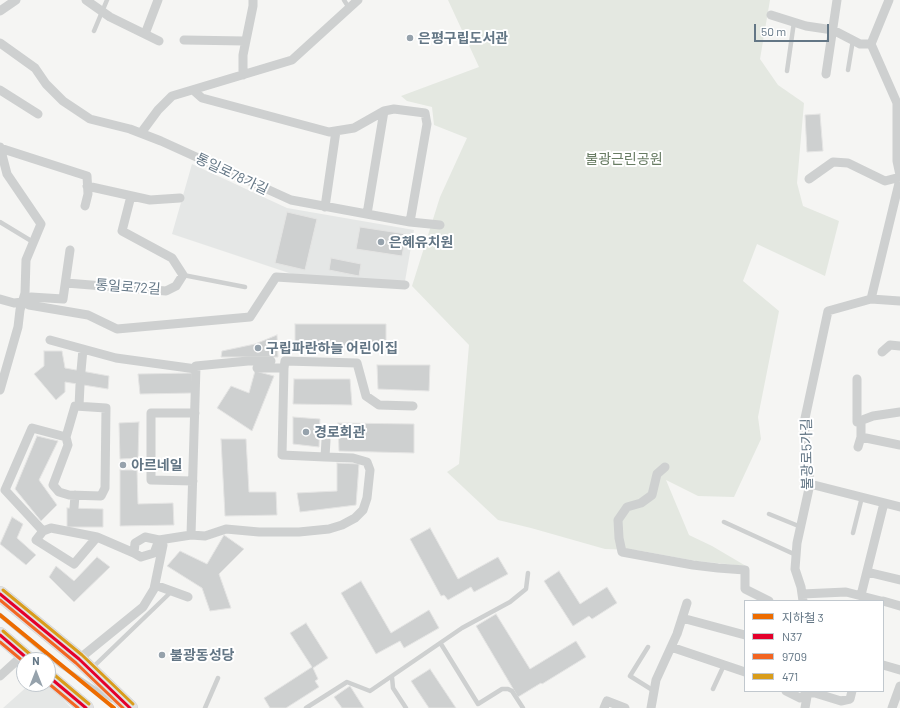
<!DOCTYPE html>
<html>
<head>
<meta charset="utf-8">
<style>
  body { margin:0 }
  #map { position:relative; width:900px; height:708px; overflow:hidden; background:#f5f5f3; font-family:Barlow,"Noto Sans KR",sans-serif }
  canvas { display:block }
  .legend { position:absolute; left:744px; top:600px; width:140px; height:92px; box-sizing:border-box; background:#fff; border:1px solid #c1c8ce; margin:0; padding:5px 7px; list-style:none; font-size:12px; color:#637685 }
  .legend li { display:flex; align-items:center; gap:8px; height:20px }
  .legend b { width:20px; border:1px solid #c1c8ce }
  .north { position:absolute; left:16px; top:652px; width:40px; height:40px; box-sizing:border-box; background:#fff; border:1px solid #c1c8ce; border-radius:50%; rotate:0deg; font-size:11px; font-weight:700; line-height:16px; text-align:center; color:#637685 }
  .north::after { content:''; display:block; margin:auto; width:14px; height:18px; background:#96a2ac; clip-path:polygon(50% 0,100% 100%,50% 72%,0 100%) }
  .scale { position:absolute; left:754px; top:24px; width:75px; height:18px; box-sizing:border-box; border:2px solid #637685; border-top:0; padding-left:5px; font-size:12px; line-height:14px; white-space:nowrap; color:#637685; -webkit-text-stroke:3px #fff; paint-order:stroke }
</style>
</head>
<body>
<div id="map">
<canvas width="900" height="708"></canvas>
<ul class="legend">
<li><b style="height:5px;background:#ed6c00"></b>지하철 3</li>
<li><b style="height:5px;background:#e4002b"></b>N37</li>
<li><b style="height:5px;background:#f26522"></b>9709</li>
<li><b style="height:5px;background:#d99c1b"></b>471</li>
</ul>
<div class="north">N</div>
<div class="scale">50 m</div>
</div>
<script>
const g = document.querySelector('canvas').getContext('2d');
g.lineJoin = 'round';
function paint(path, color) { g.fillStyle = color; g.fill(path, 'evenodd'); }
const poly = rows => new Path2D(rows.map(r => 'M' + r).join(''));
function stroke(path, color, width, dash) { g.strokeStyle = color; g.lineWidth = width; g.lineCap = dash ? 'butt' : 'round'; g.setLineDash(dash || []); g.stroke(path); }
function drawText(font, color, halo, rows, align = 'center') {
  g.font = font + ' Barlow,"Noto Sans KR",sans-serif'; g.lineWidth = 4; g.setLineDash([]); g.textBaseline = 'middle'; g.strokeStyle = halo; g.fillStyle = color; for (const [text, x, y, turn = 0] of rows) {
    g.save(); g.translate(x, y); g.rotate((+turn || 0) * Math.PI / 180); g.textAlign = isNaN(turn) ? turn : align; if (halo) g.strokeText(text, 0, 0); g.fillText(text, 0, 0); g.restore();
  }
}
const built = poly([
  [192,164,287,208,414,230,405,281,295,275,172,234],
  [48,683,71,708,3,708,30,684]
]);
const green = poly([
  [448,0,770,0,760,59,778,85,804,103,797,183,803,206,839,221,825,276,757,244,743,281,779,311,758,417,761,439,734,497,698,496,666,480,689,535,712,546,746,566,696,561,636,550,605,549,531,528,498,520,447,472,459,464,469,345,412,286,440,197,467,138,434,125,432,107,407,101,401,96,479,67]
]);
const building = poly([
  [820,114,823,151,807,152,805,115,820,114],
  [287,212,317,219,305,270,275,263,287,212],
  [360,227,406,234,402,256,356,249,360,227],
  [331,258,361,264,359,276,329,270,331,258],
  [295,324,386,324,386,348,295,346,295,324],
  [277,335,278,357,221,357,222,351,255,344,277,335],
  [44,351,62,351,65,368,109,376,108,389,65,382,65,392,56,400,34,374,44,366,44,351],
  [377,365,430,365,429,391,378,389,377,365],
  [255,371,274,376,252,431,217,408,231,386,249,393,255,371],
  [192,373,192,393,140,394,138,374,192,373],
  [294,379,350,379,352,405,293,404,294,379],
  [293,417,320,419,319,447,293,444,293,417],
  [139,422,138,458,120,459,119,423,139,422],
  [338,423,414,424,414,453,339,451,338,423],
  [37,436,58,441,39,480,57,505,41,521,15,489,37,436],
  [221,439,246,439,249,492,276,492,277,515,225,516,221,439],
  [337,463,359,464,356,505,300,512,297,493,337,491,337,463],
  [120,470,137,470,138,504,173,503,174,525,120,526,120,470],
  [67,508,103,509,103,527,67,527,67,508],
  [12,517,23,524,17,538,36,555,26,565,0,544,12,517],
  [430,528,458,579,498,557,508,574,474,592,471,587,448,600,444,595,441,596,410,539,430,528],
  [224,535,244,549,219,574,231,608,210,611,202,588,167,566,180,551,207,564,224,535],
  [97,557,110,567,74,602,49,577,56,566,74,581,97,557],
  [559,571,580,604,607,587,617,603,592,619,589,616,573,626,544,581,559,571],
  [361,581,391,633,429,610,439,628,404,648,400,641,376,654,341,593,361,581],
  [496,614,530,669,576,641,586,657,542,684,541,683,518,697,476,626,496,614],
  [306,623,328,658,313,668,318,679,315,681,319,687,286,708,270,708,264,698,312,667,290,633,306,623],
  [430,669,456,708,429,708,411,681,430,669],
  [350,686,364,708,342,708,334,697,350,686]
]);
const service = poly([
  [344,0,349,8],
  [94,31,107,0],
  [848,70,853,40],
  [787,71,794,22],
  [0,222,33,242],
  [183,275,245,287],
  [769,514,801,527],
  [724,522,796,555],
  [853,533,862,497],
  [0,615,61,666,112,700],
  [441,644,478,704,502,689,508,689,512,691,523,708],
  [648,647,630,676,654,691],
  [91,669,172,591],
  [392,677,393,688,406,708],
  [713,689,724,665],
  [205,708,218,678],
  [306,708,347,682,370,691,462,628,510,602,526,589,528,573]
]);
const minor = poly([
  [86,0,110,17,159,41],
  [0,11,16,0],
  [771,15,806,26,833,30,860,44,871,44],
  [145,34,158,0],
  [184,40,245,41],
  [0,43,35,68,46,84,63,101,90,119,130,129,161,141,291,200,410,222,440,225],
  [871,44,897,103,897,161,900,175],
  [871,44,889,0],
  [826,74,837,0],
  [243,75,243,55,253,6,253,0],
  [0,90,38,114],
  [193,90,202,98,329,132,354,128,384,111,394,109,425,113,427,124,410,222],
  [141,133,158,110,172,96,292,60,358,0],
  [0,147,7,174,41,224,26,260,25,293,20,310,18,327,0,390],
  [0,148,87,176,88,194,85,206],
  [809,179,833,162,848,163,885,181,900,177],
  [87,186,150,200,180,198],
  [325,207,336,131],
  [367,214,384,111],
  [66,283,166,291,176,286,183,275,172,258,122,231,131,196],
  [0,299,14,303,23,302,29,305,88,315,117,329,250,317,276,277,405,285],
  [871,299,900,179],
  [23,302,31,297,63,299,70,250],
  [50,340,116,358,196,369],
  [882,352,890,345,900,346],
  [257,368,284,368,282,455,325,457],
  [284,368,285,361,357,363,366,396,379,405,413,406],
  [81,371,83,349],
  [857,379,857,422,873,416,900,412],
  [79,406,80,385],
  [861,437,900,445],
  [858,447,861,437,861,421],
  [665,467,657,474,652,495,641,503,627,507,618,520,619,538,622,552,693,565,718,568,745,570,745,589,769,601],
  [193,481,151,480,151,413,195,413],
  [810,484,900,507],
  [74,508,75,495],
  [43,531,5,490,32,428,66,437,68,445,53,485,59,492,69,495,101,496,105,488,106,408,75,406,66,437],
  [191,535,196,366,248,361,271,361],
  [97,537,51,528,43,531,36,540,74,564,97,537,134,553],
  [867,572,900,580],
  [155,585,188,597],
  [802,594,846,592,881,601],
  [861,595,884,503],
  [803,601,801,587,795,569,797,543,810,484,804,423,828,311,871,299,900,301],
  [883,601,900,606],
  [682,618,745,635],
  [671,647,745,672],
  [79,659,143,607,154,589,163,545,159,540,145,537,135,543,134,553,141,557,154,553,159,540,191,535,205,536,226,529,259,532,299,532,329,529,342,525,355,518,363,510,367,498,370,470,367,462,353,458,325,457,326,440],
  [883,665,900,670],
  [0,676,23,655],
  [786,691,800,698,808,693,815,693,841,701,850,699,852,691],
  [604,708,607,701,625,708],
  [651,708,656,680,677,634,687,603],
  [805,708,808,691],
  [892,708,900,686]
]);
const primary = poly([
  [0,594,79,659,130,708],
  [0,635,29,660],
  [48,676,86,708]
]);
const bus1 = poly([
  [0,594,79,659,130,708],
  [0,635,29,660],
  [48,676,86,708]
]);
const bus2 = poly([
  [0,600,76,663,123,708],
  [0,642,24,662],
  [48,683,78,708]
]);
const bus3 = poly([
  [3,590,82,655,133,704],
  [3,631,32,656],
  [51,672,89,704]
]);
const metro1 = poly([
  [0,615,114,708]
]);
const markers = [
  [410,38,4,"#96a2ac"],
  [381,242,4,"#96a2ac"],
  [258,348,4,"#96a2ac"],
  [306,432,4,"#96a2ac"],
  [123,465,4,"#96a2ac"],
  [162,655,4,"#96a2ac"]
];
const poiNames = [
  ["은평구립도서관",418,38],
  ["은혜유치원",389,242],
  ["구립파란하늘 어린이집",266,348],
  ["경로회관",314,432],
  ["아르네일",131,465],
  ["불광동성당",170,655]
];
const parkNames = [
  ["불광근린공원",624,159]
];
const streetNames = [
  ["통일로78가길",232,174,25],
  ["통일로72길",128,287,4],
  ["불광로5가길",807,454,-91]
];
paint(built, '#e5e7e6');
paint(green, '#e4e8e1');
paint(building, '#ced0d0');
stroke(building, '#e4e4e3', 1);
stroke(primary, '#d0d2d2', 16);
stroke(service, '#ced0d0', 4.5);
stroke(minor, '#ced0d0', 9);
stroke(primary, '#e1e1e2', 15);
stroke(bus1, '#e4002b', 3);
stroke(bus2, '#f26522', 3);
stroke(bus3, '#d99c1b', 3);
stroke(metro1, '#ed6c00', 4);
for (const [x, y, r, color] of markers) { const dot = new Path2D(); dot.arc(x, y, r, 0, 2 * Math.PI); g.fillStyle = color; g.fill(dot); stroke(dot, '#fff', 1.5); }
drawText('bold 14px', '#637685', '#fff', poiNames, 'left');
drawText('14px', '#687c63', '#fff', parkNames);
drawText('14px', '#637685', '#fff', streetNames);
</script>
</body>
</html>
